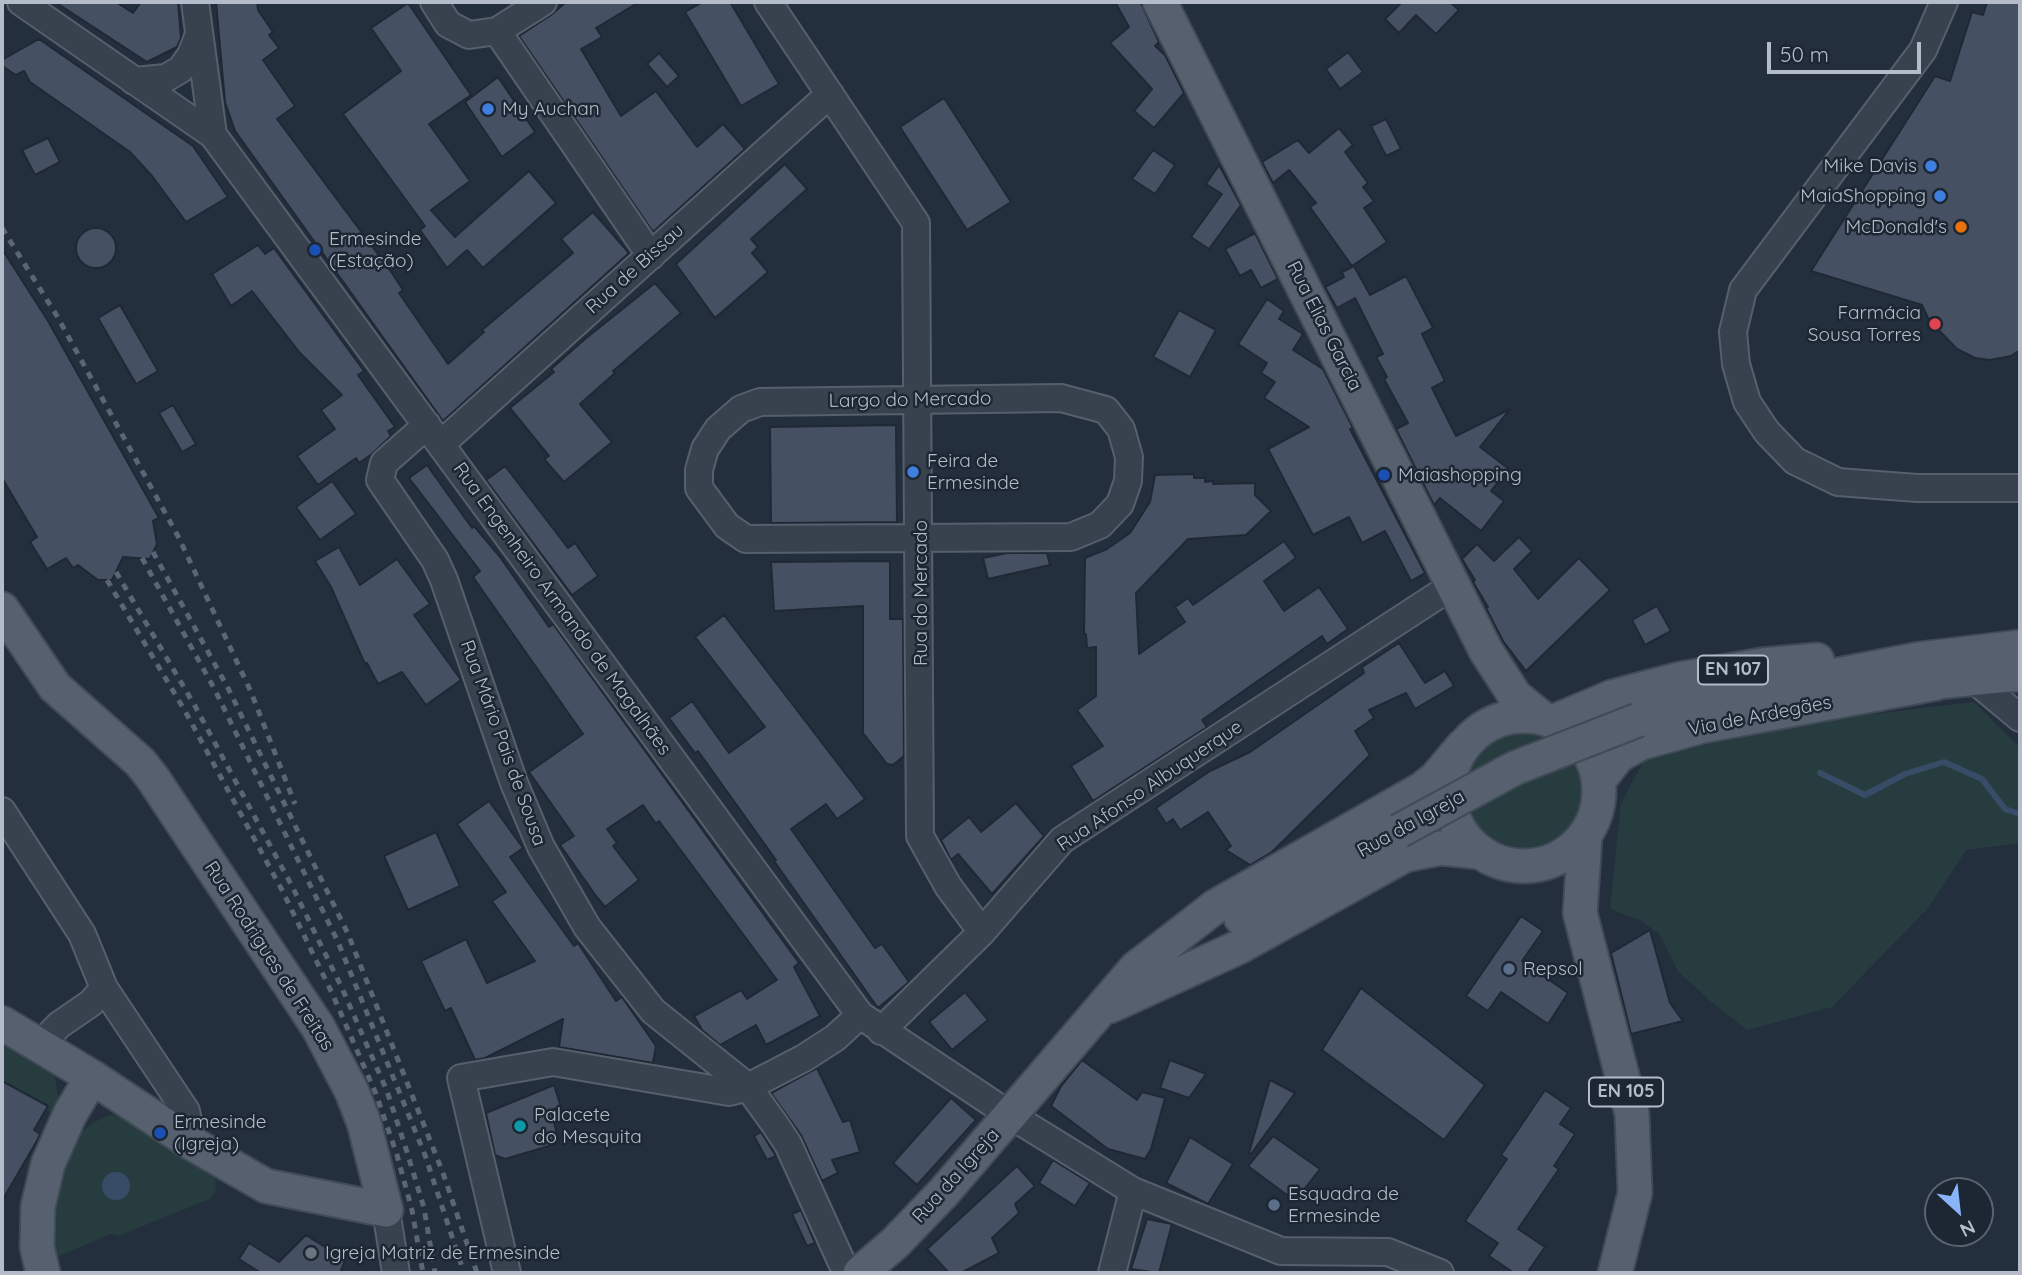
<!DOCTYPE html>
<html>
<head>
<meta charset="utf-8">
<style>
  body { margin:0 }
  #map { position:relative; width:2022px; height:1275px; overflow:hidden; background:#242f3e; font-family:Quicksand,sans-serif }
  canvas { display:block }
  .frame { position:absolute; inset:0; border:4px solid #b4bcc9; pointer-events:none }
  .north { position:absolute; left:1924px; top:1177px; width:70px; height:70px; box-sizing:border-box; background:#1d2633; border:2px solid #59626f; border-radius:50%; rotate:153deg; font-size:19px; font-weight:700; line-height:28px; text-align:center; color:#b4bcc9 }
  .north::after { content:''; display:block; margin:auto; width:24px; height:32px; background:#8ab4f8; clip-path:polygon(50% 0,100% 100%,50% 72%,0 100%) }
  .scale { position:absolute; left:1767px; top:42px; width:154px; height:32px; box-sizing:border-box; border:4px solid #b4bcc9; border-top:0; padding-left:9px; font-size:21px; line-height:24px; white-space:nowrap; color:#b4bcc9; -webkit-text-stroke:5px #1d2633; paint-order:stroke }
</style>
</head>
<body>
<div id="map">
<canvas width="2022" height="1275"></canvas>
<div class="frame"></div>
<div class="north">N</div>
<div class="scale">50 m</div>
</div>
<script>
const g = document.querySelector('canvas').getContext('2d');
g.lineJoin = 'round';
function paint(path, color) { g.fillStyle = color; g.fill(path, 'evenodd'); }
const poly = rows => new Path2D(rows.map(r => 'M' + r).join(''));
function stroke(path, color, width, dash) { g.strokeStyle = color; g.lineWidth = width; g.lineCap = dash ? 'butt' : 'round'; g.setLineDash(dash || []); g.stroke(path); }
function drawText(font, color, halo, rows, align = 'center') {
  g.font = font + ' Quicksand,sans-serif'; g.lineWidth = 5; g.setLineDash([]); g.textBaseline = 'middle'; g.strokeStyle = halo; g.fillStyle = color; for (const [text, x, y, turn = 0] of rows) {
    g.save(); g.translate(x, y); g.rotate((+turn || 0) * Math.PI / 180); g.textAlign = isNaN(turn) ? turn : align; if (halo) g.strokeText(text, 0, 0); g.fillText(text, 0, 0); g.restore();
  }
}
const green = poly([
  [1974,702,2020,748,2020,843,1966,850,1928,908,1832,1007,1747,1030,1710,1001,1678,971,1659,934,1640,920,1610,909,1621,803,1645,759,1806,722],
  '1463 791a61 61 0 1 1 122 0a61 61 0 1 1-122 0Z',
  [2,1036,54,1074,59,1100,52,1113,2,1085],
  [111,1115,130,1118,215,1176,216,1191,210,1199,118,1236,111,1234,50,1260,57,1171,81,1133,92,1123]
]);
const water = poly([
  '102 1186a14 14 0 1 1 28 0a14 14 0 1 1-28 0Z'
]);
const stream = poly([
  [1820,773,1865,795,1905,774,1944,762,1982,779,2005,809,2020,814]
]);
const building = poly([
  [55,2,116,2,133,13,141,2,178,2,181,38,177,47,147,62,55,2],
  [216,2,257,2,258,10,273,32,269,35,279,48,263,60,295,106,277,119,392,273,403,290,399,293,448,364,484,332,482,330,573,253,561,239,593,212,629,253,443,421,235,131,225,102,216,2],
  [566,2,639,2,596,28,602,37,581,49,621,116,656,91,697,147,723,124,745,149,653,232,519,36,551,15,566,2],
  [703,2,730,2,779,84,741,106,685,12,703,2],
  [1115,2,1141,3,1159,42,1155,46,1165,55,1184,93,1154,128,1134,111,1152,89,1110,43,1129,27,1115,2],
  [1402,2,1450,2,1459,10,1436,34,1416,15,1399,33,1385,19,1402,2],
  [1987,2,2020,2,2020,350,2011,356,1990,360,1975,358,1957,349,1929,320,1922,305,1811,271,1935,76,1950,81,1972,12,1983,15,1987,2],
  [408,3,471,95,429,124,470,181,431,210,455,237,529,171,556,203,483,268,467,250,447,268,420,230,425,226,343,114,401,71,371,28,408,3],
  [39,39,193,146,228,197,186,222,152,176,130,152,30,82,24,71,16,75,2,66,2,60,39,39],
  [1348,52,1363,72,1340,89,1326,69,1348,52],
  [659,53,679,76,667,87,647,64,659,53],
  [498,77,535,132,502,157,465,102,498,77],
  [944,98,1011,202,967,230,900,127,944,98],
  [1386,119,1401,149,1386,156,1371,126,1386,119],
  [1339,128,1353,145,1345,152,1368,183,1363,187,1374,201,1364,208,1387,242,1352,266,1310,207,1316,203,1289,170,1273,183,1262,162,1298,140,1309,153,1339,128],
  [48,138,60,162,35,175,22,150,48,138],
  [1153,150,1175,165,1155,194,1132,179,1153,150],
  [785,164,807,189,751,239,758,247,752,253,768,272,715,318,676,264,785,164],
  [1219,165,1241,205,1209,249,1191,237,1222,194,1206,184,1219,165],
  '76 248a20 20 0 1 1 40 0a20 20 0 1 1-40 0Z',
  [1255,233,1278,279,1261,288,1251,270,1240,276,1225,249,1255,233],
  [258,245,265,254,274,248,364,371,358,375,395,427,388,431,391,436,372,454,359,463,356,458,318,485,297,456,335,429,321,410,342,395,300,353,252,291,231,306,212,274,258,245],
  [2,249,48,321,159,518,153,521,157,544,150,559,123,557,112,580,98,580,78,565,73,568,66,558,47,569,30,542,37,537,2,478,2,249],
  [1354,266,1370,295,1406,276,1433,328,1422,334,1445,381,1432,388,1456,436,1510,409,1480,447,1509,469,1491,491,1504,501,1481,531,1440,498,1434,505,1396,429,1408,423,1384,379,1387,377,1376,357,1383,354,1355,298,1337,308,1325,287,1344,277,1342,272,1354,266],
  [655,283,681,313,613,371,615,373,580,404,612,442,564,482,544,459,549,456,510,408,554,372,551,369,585,339,655,283],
  [1267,299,1284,311,1279,319,1303,334,1293,350,1323,369,1353,428,1350,429,1425,573,1411,581,1385,531,1362,543,1349,517,1313,535,1268,449,1309,427,1264,398,1275,382,1261,373,1267,363,1238,344,1267,299],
  [120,305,158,371,136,384,98,318,120,305],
  [1179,310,1216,330,1190,377,1153,357,1179,310],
  [173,405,196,444,182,452,159,413,173,405],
  [896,425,897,522,771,523,770,427,896,425],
  [427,465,472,528,474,526,500,557,549,627,553,624,799,963,794,967,820,1016,766,1045,756,1025,720,1045,702,1030,694,1016,741,990,747,999,777,980,659,821,656,824,643,805,607,829,617,843,613,846,639,880,605,907,596,896,560,845,574,836,529,772,583,734,473,577,480,571,409,478,427,465],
  [505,466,568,548,575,543,598,576,572,595,486,480,505,466],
  [1194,474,1194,478,1205,478,1205,482,1213,481,1213,484,1255,483,1255,495,1271,511,1246,535,1188,539,1136,593,1139,654,1185,622,1175,607,1188,598,1193,605,1284,541,1296,558,1264,581,1284,611,1319,587,1348,629,1327,644,1322,636,1202,720,1207,727,1093,801,1071,766,1103,746,1077,710,1096,696,1096,647,1087,648,1086,634,1084,635,1085,558,1107,549,1130,533,1150,502,1155,475,1194,474],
  [332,481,356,514,320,540,296,507,332,481],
  [1519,537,1532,551,1514,569,1538,599,1579,558,1610,590,1526,671,1503,641,1486,608,1488,607,1473,582,1475,580,1462,559,1477,544,1494,561,1519,537],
  [339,547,360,585,397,559,430,604,414,615,461,680,426,705,402,672,378,684,367,663,365,664,331,587,315,561,339,547],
  [1007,553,1047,553,1050,565,988,579,983,558,1007,553],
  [890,561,890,619,903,619,904,756,893,765,887,764,863,733,863,606,774,611,771,562,890,561],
  [1657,606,1671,631,1645,645,1632,620,1657,606],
  [724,615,865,799,837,819,826,804,791,829,875,948,882,944,909,982,878,1008,774,861,776,860,698,751,695,753,669,718,692,701,729,753,765,727,695,637,724,615],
  [1399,643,1425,683,1445,671,1454,686,1415,709,1406,693,1369,710,1374,718,1355,731,1370,755,1272,852,1250,865,1226,850,1231,846,1208,812,1180,830,1173,819,1166,824,1156,808,1210,771,1250,752,1364,673,1362,667,1399,643],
  [489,801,523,848,510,857,574,946,578,943,616,1001,622,997,656,1046,653,1063,559,1047,563,1019,485,1058,475,1060,451,1008,445,1011,421,961,466,939,487,983,535,961,492,901,506,892,457,824,489,801],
  [1016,803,1044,836,992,894,958,854,951,860,941,840,969,817,981,832,1016,803],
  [436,832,460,886,408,910,384,856,436,832],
  [1521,916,1543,931,1522,961,1568,993,1548,1024,1501,992,1488,1011,1466,996,1521,916],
  [1650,930,1670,1003,1683,1021,1631,1034,1611,953,1650,930],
  [1361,988,1485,1085,1444,1140,1322,1050,1361,988],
  [965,992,988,1020,952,1050,929,1022,965,992],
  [1082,1060,1137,1100,1142,1092,1165,1098,1151,1149,1145,1159,1108,1149,1051,1106,1061,1086,1082,1060],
  [1170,1060,1206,1074,1189,1098,1160,1088,1170,1060],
  [817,1068,843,1122,850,1120,860,1152,832,1160,838,1173,822,1181,801,1135,771,1093,817,1068],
  [1270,1080,1295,1093,1251,1154,1249,1153,1270,1080],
  [2,1081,48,1106,34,1130,40,1134,38,1139,2,1201,2,1081],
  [554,1085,561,1107,551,1110,559,1143,505,1159,495,1155,486,1113,554,1085],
  [1545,1090,1571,1108,1560,1124,1575,1134,1554,1166,1559,1169,1518,1229,1545,1247,1527,1273,1514,1273,1489,1256,1498,1243,1465,1221,1507,1159,1501,1155,1545,1090],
  [951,1098,976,1120,917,1185,893,1163,951,1098],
  [761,1132,776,1156,767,1160,754,1136,761,1132],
  [1273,1136,1320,1169,1295,1201,1248,1166,1273,1136],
  [1190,1137,1233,1164,1208,1204,1166,1183,1190,1137],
  [1053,1160,1090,1183,1075,1206,1039,1183,1053,1160],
  [1017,1166,1035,1186,1015,1204,1019,1213,992,1238,999,1253,961,1273,949,1273,927,1249,1017,1166],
  [801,1210,815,1243,807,1246,792,1214,801,1210],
  [1147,1219,1172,1224,1159,1273,1131,1269,1147,1219],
  [306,1235,345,1260,340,1273,261,1273,239,1259,249,1243,279,1262,306,1235]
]);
const minor = poly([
  [21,2,213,135,860,1015,1010,1115,1133,1191,1281,1251,1388,1252,1440,1273],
  [195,2,213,135],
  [434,2,448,24,469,35,497,31,543,2],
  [768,2,916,223,920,836,948,886,982,932],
  [1944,2,1923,50,1743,290,1733,332,1736,364,1747,402,1767,432,1795,461,1838,482,1917,488,2020,488],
  [497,31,651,256],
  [134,81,166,78,181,69,191,55,198,37],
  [1061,398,1106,410,1121,429,1129,457,1128,481,1120,504,1100,525,1071,537,746,539,727,526,699,488,699,470,705,449,718,429,741,409,760,402,1061,398],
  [427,425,384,463,380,480,435,560,444,580,514,783,541,847,587,927,653,1011,748,1087,774,1123,788,1144,842,1263],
  [441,444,830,94],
  [1973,679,2020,718],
  [2,811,82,934,104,988,91,1003,59,1025,39,1046],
  [104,988,186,1111,193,1144],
  [881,1031,982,932,1062,840,1455,584],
  [386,1210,396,1273],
  [507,1273,461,1078,553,1062,729,1092,748,1087,804,1058,835,1038,860,1015],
  [1112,1273,1133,1191]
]);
const major = poly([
  [1160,2,1486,651,1515,696,1542,718],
  [2,609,55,687,140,762,152,777,318,1027,352,1092,364,1123,386,1210,266,1186,193,1144,92,1077,2,1023],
  [1915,684,2020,674],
  '1449 791a75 75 0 1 1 150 0a75 75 0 1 1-150 0Z',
  [1638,720,1745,693,1920,659,2020,647],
  [1553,722,1612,697,1680,679,1762,665,1817,660],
  [1599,780,1618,756,1641,743,1703,726,1937,683],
  [1585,836,1580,913,1632,1114,1635,1193,1615,1273],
  [1241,918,1399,831],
  [1110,1006,1237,948,1405,855,1441,848,1479,852],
  [43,1273,37,1247,38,1206,48,1164,70,1114,92,1077],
  [860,1273,895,1243,944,1192,1136,968,1216,906,1422,789,1436,778,1463,746]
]);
const rail = poly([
  [2,228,57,316,179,538,251,692,295,804],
  [153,552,228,688,348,934,443,1173,477,1273],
  [142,558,215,690,338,942,425,1155,464,1273],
  [116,572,195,706,292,886,342,988,387,1091,407,1152,424,1208,435,1273],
  [107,580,185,711,282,890,332,993,376,1094,397,1155,412,1210,423,1273]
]);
const majorBridge = poly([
  [1399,831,1515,768,1638,720]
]);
const markers = [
  [488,109,7,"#3f7fe0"],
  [1931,166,7,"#3f7fe0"],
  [1940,196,7,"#3f7fe0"],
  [1961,227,7,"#e8710a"],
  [315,250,7,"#1a4fb4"],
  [1935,324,7,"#e0444e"],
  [913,472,7,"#3f7fe0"],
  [1384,475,7,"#1a4fb4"],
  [1509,969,7,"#5c6f8a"],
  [520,1126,7,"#0f9aa8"],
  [160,1133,7,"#1a4fb4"],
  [1274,1205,7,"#5c6f8a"],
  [311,1253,7,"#6b7280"]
];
const shields = [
  [1733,670,70],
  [1626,1092,74]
];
const shieldNames = [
  ["EN 107",1733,670],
  ["EN 105",1626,1092]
];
const poiNames = [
  ["My Auchan",502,109],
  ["Mike Davis",1917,166,"right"],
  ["MaiaShopping",1926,196,"right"],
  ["McDonald's",1947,227,"right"],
  ["Ermesinde",329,239],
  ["(Estação)",329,261],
  ["Farmácia",1921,313,"right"],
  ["Sousa Torres",1921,335,"right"],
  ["Feira de",927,461],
  ["Ermesinde",927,483],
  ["Maiashopping",1398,475],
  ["Repsol",1523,969],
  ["Palacete",534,1115],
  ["do Mesquita",534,1137],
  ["Ermesinde",174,1122],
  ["(Igreja)",174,1144],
  ["Esquadra de",1288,1194],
  ["Ermesinde",1288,1216],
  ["Igreja Matriz de Ermesinde",325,1253]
];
const streetNames = [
  ["Rua de Bissau",635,269,-42],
  ["Rua Elias Garcia",1324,326,63],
  ["Largo do Mercado",910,400,-1],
  ["Rua do Mercado",921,593,-90],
  ["Rua Engenheiro Armando de Magalhães",562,609,54],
  ["Via de Ardegães",1760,716,-11],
  ["Rua Mário Pais de Sousa",503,743,70],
  ["Rua Afonso Albuquerque",1150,786,-34],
  ["Rua da Igreja",1411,824,-29],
  ["Rua Rodrigues de Freitas",269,956,57],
  ["Rua da Igreja",956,1176,-48]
];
paint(green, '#263c3f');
paint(water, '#394c67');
stroke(stream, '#394c67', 6);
paint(building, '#455162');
stroke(building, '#1f2835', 2);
stroke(minor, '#565f6c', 30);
stroke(major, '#414a57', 37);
stroke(minor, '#38414e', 26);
stroke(major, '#56606e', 33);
stroke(rail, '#5a6575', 5, [7, 7]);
stroke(majorBridge, '#414a57', 37, []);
stroke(majorBridge, '#56606e', 33);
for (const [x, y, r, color] of markers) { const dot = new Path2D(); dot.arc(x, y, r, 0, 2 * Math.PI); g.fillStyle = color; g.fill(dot); stroke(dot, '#1d2633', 2.5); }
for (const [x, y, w] of shields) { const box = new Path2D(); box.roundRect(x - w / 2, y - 14.5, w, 29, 5); g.fillStyle = '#1d2633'; g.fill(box); stroke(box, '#b4bcc9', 2); }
drawText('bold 18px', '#b4bcc9', null, shieldNames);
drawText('19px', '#b4bcc9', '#1d2633', poiNames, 'left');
drawText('19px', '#b4bcc9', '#1d2633', streetNames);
</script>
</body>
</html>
